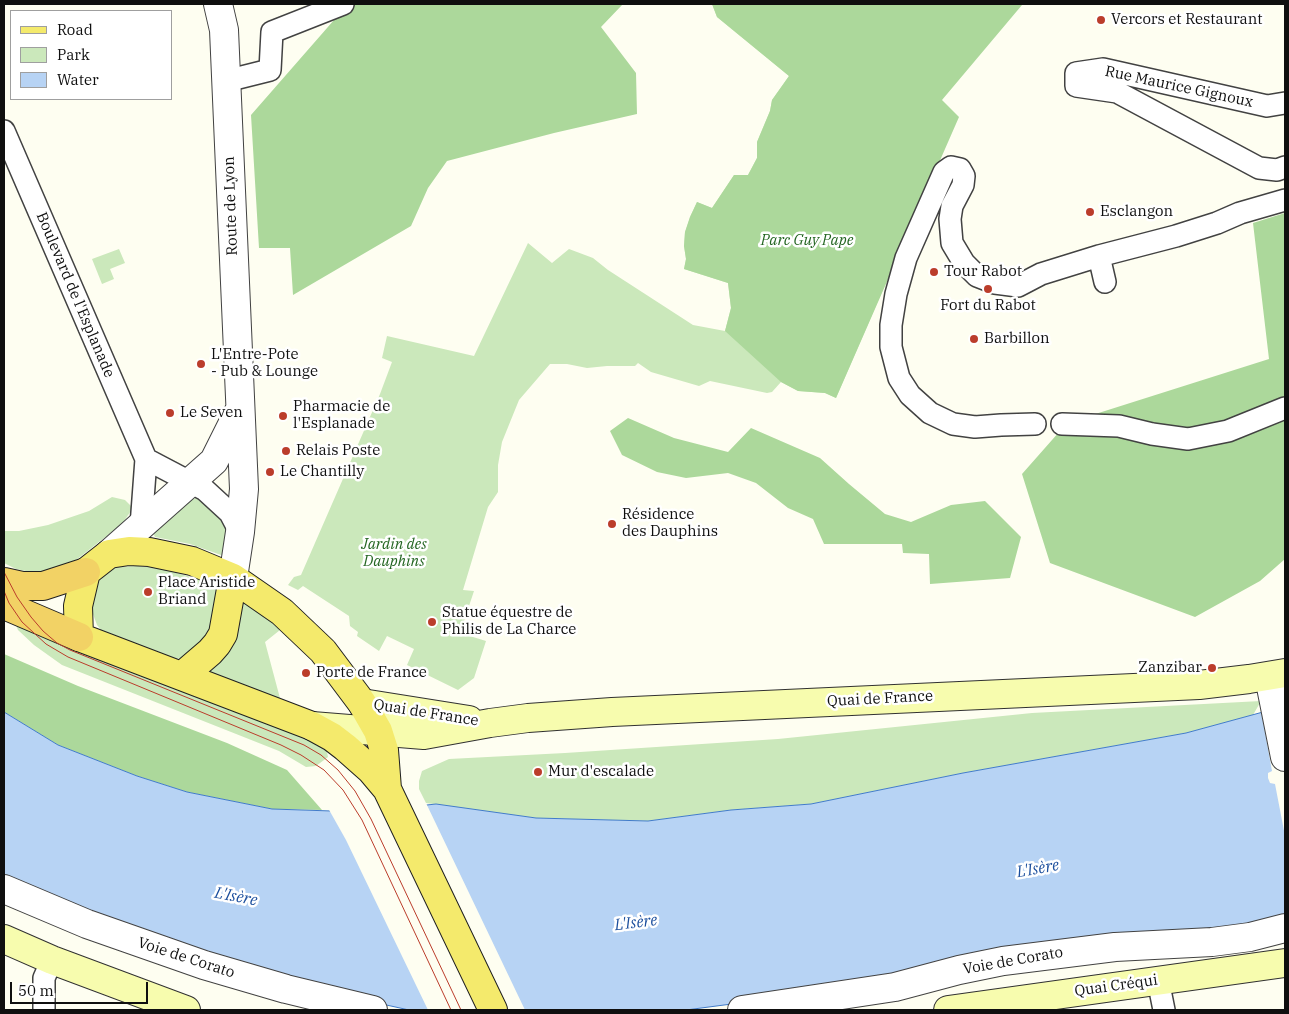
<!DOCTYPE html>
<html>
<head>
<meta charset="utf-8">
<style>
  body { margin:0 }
  #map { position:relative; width:1289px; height:1014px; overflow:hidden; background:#fefef1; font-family:"IBM Plex Serif",serif }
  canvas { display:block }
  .frame { position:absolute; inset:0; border:5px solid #0f0f0f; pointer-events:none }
  .legend { position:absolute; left:10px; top:10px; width:162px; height:90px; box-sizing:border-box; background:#fff; border:1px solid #9f9f9f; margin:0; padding:6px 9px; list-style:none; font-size:15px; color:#0f0f0f }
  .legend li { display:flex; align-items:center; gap:10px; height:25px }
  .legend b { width:25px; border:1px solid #9f9f9f }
  .scale { position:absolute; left:10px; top:982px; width:138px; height:22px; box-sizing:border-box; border:2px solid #0f0f0f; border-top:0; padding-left:6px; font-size:15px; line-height:18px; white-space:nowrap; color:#0f0f0f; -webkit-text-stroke:4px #fff; paint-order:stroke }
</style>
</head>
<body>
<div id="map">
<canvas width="1289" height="1014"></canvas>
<div class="frame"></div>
<ul class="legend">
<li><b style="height:6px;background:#f4ea6c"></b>Road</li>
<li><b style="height:14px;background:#cbe8bb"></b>Park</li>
<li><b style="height:14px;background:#b7d3f4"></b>Water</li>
</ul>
<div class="scale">50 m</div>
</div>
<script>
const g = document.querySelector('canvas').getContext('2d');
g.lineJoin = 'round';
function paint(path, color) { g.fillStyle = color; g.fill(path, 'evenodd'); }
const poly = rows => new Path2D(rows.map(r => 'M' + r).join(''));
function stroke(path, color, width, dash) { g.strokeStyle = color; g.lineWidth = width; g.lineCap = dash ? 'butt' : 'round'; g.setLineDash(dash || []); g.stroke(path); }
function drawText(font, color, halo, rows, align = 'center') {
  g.font = font + ' "IBM Plex Serif",serif'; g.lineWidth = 5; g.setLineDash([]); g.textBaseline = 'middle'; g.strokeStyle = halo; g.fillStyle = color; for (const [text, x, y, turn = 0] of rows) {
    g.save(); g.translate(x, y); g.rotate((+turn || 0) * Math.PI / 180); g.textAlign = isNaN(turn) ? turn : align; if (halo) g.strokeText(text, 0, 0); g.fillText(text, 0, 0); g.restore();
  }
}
const green = poly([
  [712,4,942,100,888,278,836,398,825,393,798,391,781,382,772,392,767,393,710,381,699,386,651,372,638,363,635,366,607,366,587,368,567,364,550,364,519,400,502,442,498,465,498,492,488,507,463,590,474,591,460,633,486,641,474,678,458,690,407,665,414,649,387,636,379,651,357,636,358,632,350,626,349,616,303,586,298,590,288,585,294,577,301,575,380,394,392,362,382,358,387,336,474,356,528,243,552,263,569,249,593,258,608,270,693,325,725,331,731,308,728,283,684,269,686,259,684,246,685,232,690,217,697,202,712,208,734,175,748,175,757,158,757,142,770,111,772,100,789,76,717,17],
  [119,249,125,263,110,269,114,279,102,284,92,259],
  [112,497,125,500,133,508,122,524,71,564,54,572,36,573,16,569,4,563,4,531,19,531,48,525,89,511],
  [198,497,217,508,230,533,226,555,221,555,190,544,155,537,153,533,191,500],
  [138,566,158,568,184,575,209,583,218,590,211,635,187,657,170,660,106,636,97,625,90,606,91,593,100,578,115,567],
  [238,599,264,614,280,630,265,642,281,702,204,673],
  [14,621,326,747,328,757,316,766,306,767,279,751,62,665,34,645,18,630],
  [1261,701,1253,715,1186,733,963,773,811,804,731,810,648,821,536,818,426,803,419,789,419,781,422,771,449,759,565,753,778,739,1032,713]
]);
const forest = poly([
  [348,4,623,4,601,27,636,73,637,114,554,133,447,161,428,188,411,226,293,295,290,248,259,248,251,115],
  [712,4,1027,4,1022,5,942,100,959,117,836,398,825,393,798,391,781,382,725,331,731,308,728,283,684,269,686,259,684,246,685,232,690,217,697,202,712,208,734,175,748,175,757,158,757,142,770,111,772,100,789,76,717,17],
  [1285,213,1285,559,1260,581,1195,617,1050,563,1022,474,1067,423,1269,359,1253,223],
  [628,418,674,438,728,452,751,428,820,458,849,484,885,514,911,522,951,505,985,501,1021,537,1010,578,930,584,929,554,903,553,902,544,824,544,813,519,788,508,756,483,728,473,686,478,657,472,622,455,610,431],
  [4,654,78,686,227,743,287,770,322,810,272,809,187,792,137,776,58,745,4,712]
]);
const water = poly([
  [1285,706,1285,923,884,984,686,1010,409,1010,296,985,4,881,4,712,58,745,137,776,187,792,272,809,362,812,436,804,536,818,648,821,731,810,811,804,963,773,1186,733,1285,706]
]);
const pier = poly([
  [1285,703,1285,836,1275,784,1270,783,1268,778,1268,773,1272,771,1261,710],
  [426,803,525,1010,428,1010,346,840,328,808,362,809]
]);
const minor = poly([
  [226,81,270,70,272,32,343,4],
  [1285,103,1267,106,1103,69,1076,73,1076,86,1117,92,1259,168,1277,170,1285,167],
  [4,131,146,459,141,526],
  [1099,256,1105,282],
  [1035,424,1001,425,975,427,953,424,930,413,910,395,899,378,891,347,891,325,896,294,906,258,944,172,951,167,960,169,964,176,963,185,952,206,950,219,952,243,964,263,977,276,995,283,1018,286,1041,274,1099,256,1176,236,1217,223,1240,213,1285,200],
  [1062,424,1119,426,1152,434,1188,439,1228,431,1285,408],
  [146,459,205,490,230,513,240,532],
  [1158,980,1164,1010],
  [44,1010,44,978,52,960]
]);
const tertiary = poly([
  [218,4,224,30,244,489,240,532,233,578],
  [109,554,214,461,239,411],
  [1269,677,1285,757],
  [4,889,87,924,204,965,286,989,373,1010],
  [742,1010,895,987,959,970,1003,961,1115,947,1212,942,1250,937,1285,928]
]);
const secondary = poly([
  [362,703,469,720],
  [312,726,424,735,490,723,528,718,612,712,1199,685,1249,679,1285,673],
  [4,939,52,960,186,1010],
  [948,1010,1285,963]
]);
const primary = poly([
  [182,676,210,652,217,644,223,634,233,578],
  [387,789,384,750,378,731,362,703,323,651,282,612,233,578,192,561,149,552,129,551,109,554,86,572,78,606,79,637,312,726,332,737,345,747,371,770,387,789,493,1010]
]);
const trunk = poly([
  [4,582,22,586,43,586,86,572],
  [4,605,79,637]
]);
const tram = poly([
  [4,572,17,597,31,617,43,631,57,643,70,650,304,745,321,755,338,770,355,791,371,819,461,1010],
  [4,591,9,603,22,622,46,644,68,657,281,745,301,755,324,770,343,790,362,820,451,1010]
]);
const markers = [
  [1101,20,5,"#bb3d2b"],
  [1090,212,5,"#bb3d2b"],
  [934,272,5,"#bb3d2b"],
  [988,289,5,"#bb3d2b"],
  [974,339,5,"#bb3d2b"],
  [201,364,5,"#bb3d2b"],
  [170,413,5,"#bb3d2b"],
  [283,416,5,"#bb3d2b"],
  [286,451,5,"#bb3d2b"],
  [270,472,5,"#bb3d2b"],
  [612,524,5,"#bb3d2b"],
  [148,592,5,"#bb3d2b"],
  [432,622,5,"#bb3d2b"],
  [1212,668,5,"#bb3d2b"],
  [306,673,5,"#bb3d2b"],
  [538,772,5,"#bb3d2b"]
];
const poiNames = [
  ["Vercors et Restaurant",1111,20],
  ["Esclangon",1100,212],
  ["Tour Rabot",944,272],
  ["Fort du Rabot",988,306,"center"],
  ["Barbillon",984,339],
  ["L'Entre-Pote",211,355],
  ["- Pub & Lounge",211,372],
  ["Pharmacie de",293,407],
  ["l'Esplanade",293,424],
  ["Le Seven",180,413],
  ["Relais Poste",296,451],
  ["Le Chantilly",280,472],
  ["Résidence",622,515],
  ["des Dauphins",622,532],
  ["Place Aristide",158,583],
  ["Briand",158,600],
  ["Statue équestre de",442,613],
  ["Philis de La Charce",442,630],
  ["Zanzibar",1202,668,"right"],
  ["Porte de France",316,673],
  ["Mur d'escalade",548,772]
];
const streetNames = [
  ["Rue Maurice Gignoux",1179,87,12],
  ["Route de Lyon",231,206,-92],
  ["Boulevard de l'Esplanade",75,295,67],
  ["Quai de France",880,699,-3],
  ["Quai de France",426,713,9],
  ["Voie de Corato",186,958,18],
  ["Voie de Corato",1013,961,-10],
  ["Quai Créqui",1116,986,-8]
];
const parkNames = [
  ["Parc Guy Pape",807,241],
  ["Jardin des",394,545],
  ["Dauphins",394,562]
];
const waterNames = [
  ["L'Isère",1038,869,-10],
  ["L'Isère",236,897,11],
  ["L'Isère",636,923,-7]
];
paint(green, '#cbe8bb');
paint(forest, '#acd89b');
paint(water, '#b7d3f4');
stroke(water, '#417bc9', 1);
paint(pier, '#fefef1');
stroke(minor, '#424242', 24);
stroke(tertiary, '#424242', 30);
stroke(secondary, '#313131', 30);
stroke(primary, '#202020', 30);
stroke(trunk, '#202020', 30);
stroke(minor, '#fff', 21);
stroke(tertiary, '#fff', 28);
stroke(secondary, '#f7fcae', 28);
stroke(primary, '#f4ea6c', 28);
stroke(trunk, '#f2d265', 28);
stroke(tram, '#bb3d2b', 1);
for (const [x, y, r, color] of markers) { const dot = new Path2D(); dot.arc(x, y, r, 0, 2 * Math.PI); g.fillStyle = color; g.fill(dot); stroke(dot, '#fff', 2); }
drawText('15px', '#0f0f0f', '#fff', poiNames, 'left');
drawText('15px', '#0f0f0f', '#fff', streetNames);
drawText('italic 15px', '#236521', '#fff', parkNames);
drawText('italic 16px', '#1b4e9d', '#fff', waterNames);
</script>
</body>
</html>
